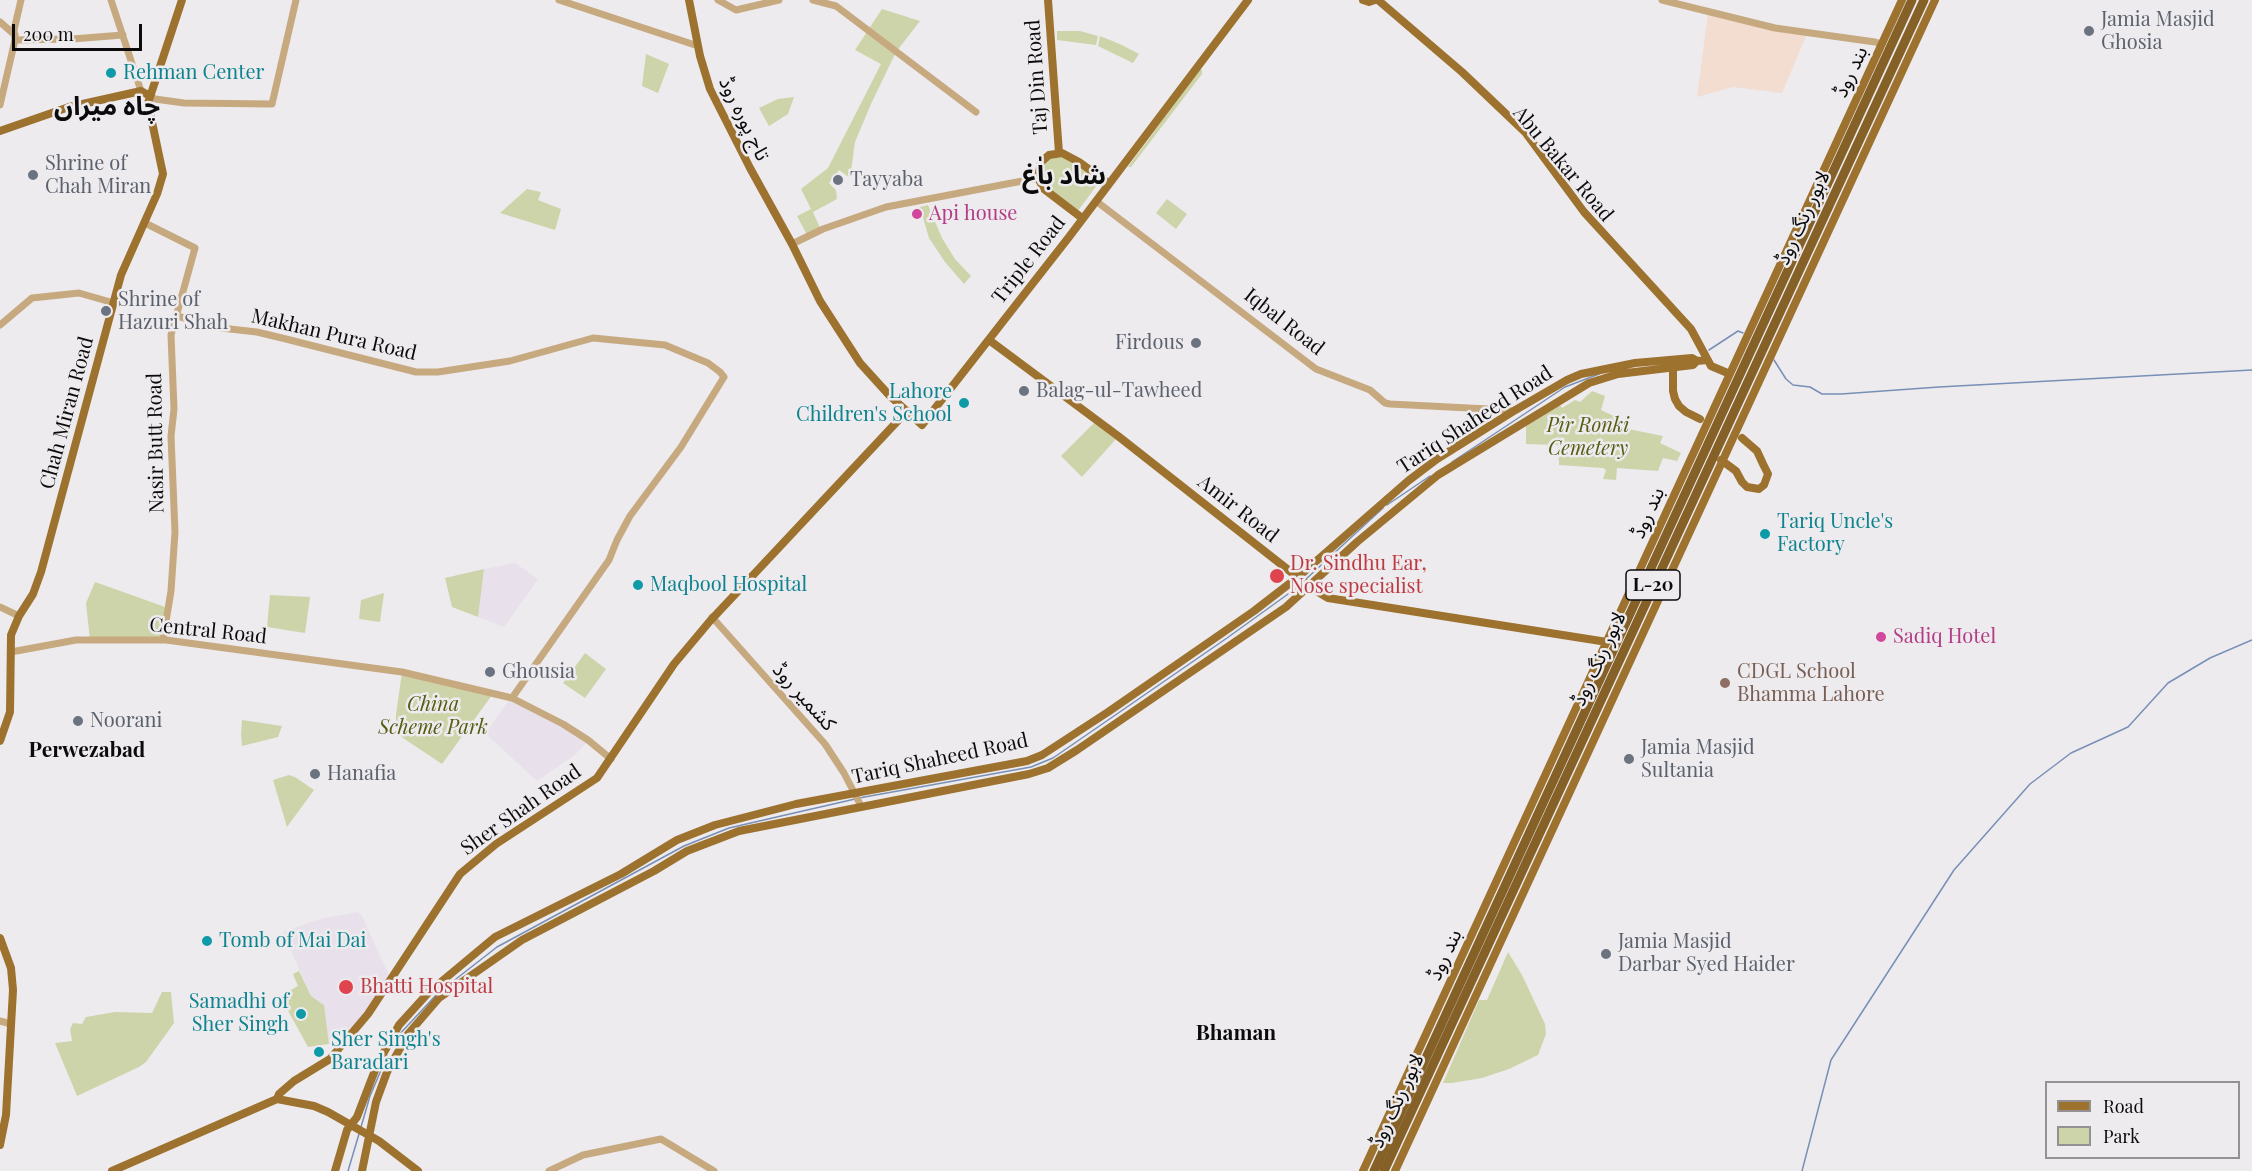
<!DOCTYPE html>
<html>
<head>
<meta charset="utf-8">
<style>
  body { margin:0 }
  #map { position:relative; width:2252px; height:1171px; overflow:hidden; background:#edebee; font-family:"Playfair Display",serif }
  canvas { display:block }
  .legend { position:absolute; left:2045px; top:1081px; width:195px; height:78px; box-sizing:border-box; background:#edebee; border:2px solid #939194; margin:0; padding:8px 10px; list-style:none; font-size:18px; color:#0c0b0c }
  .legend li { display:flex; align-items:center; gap:12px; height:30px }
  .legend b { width:30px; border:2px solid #939194 }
  .scale { position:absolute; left:12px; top:24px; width:130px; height:27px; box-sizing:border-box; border:3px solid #0c0b0c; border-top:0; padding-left:8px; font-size:18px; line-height:21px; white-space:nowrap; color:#0c0b0c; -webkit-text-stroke:4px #edebee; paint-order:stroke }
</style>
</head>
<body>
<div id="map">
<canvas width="2252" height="1171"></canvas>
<ul class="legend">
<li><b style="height:8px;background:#9d722f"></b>Road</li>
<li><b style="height:16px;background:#ced4a9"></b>Park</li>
</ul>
<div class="scale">200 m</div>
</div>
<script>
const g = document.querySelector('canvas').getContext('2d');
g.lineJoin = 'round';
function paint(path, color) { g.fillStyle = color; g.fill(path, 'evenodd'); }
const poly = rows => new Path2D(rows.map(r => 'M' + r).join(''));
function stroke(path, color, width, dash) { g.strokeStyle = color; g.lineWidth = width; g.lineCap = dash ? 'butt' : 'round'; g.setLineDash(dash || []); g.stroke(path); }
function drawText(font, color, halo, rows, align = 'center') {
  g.font = font + ' "Playfair Display","Noto Sans Arabic",serif'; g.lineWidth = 5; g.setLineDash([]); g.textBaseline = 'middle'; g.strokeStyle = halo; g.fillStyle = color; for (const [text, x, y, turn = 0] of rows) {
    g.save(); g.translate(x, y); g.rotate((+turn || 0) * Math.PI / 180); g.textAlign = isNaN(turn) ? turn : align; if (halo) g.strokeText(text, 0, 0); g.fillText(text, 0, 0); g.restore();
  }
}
const industrial = poly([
  [1708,13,1807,34,1782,93,1733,87,1697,97]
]);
const built = poly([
  [515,563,538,579,504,627,478,617,484,569],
  [510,699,562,725,587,742,576,754,537,781,485,733],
  [356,912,361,914,390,978,341,1048,329,1044,324,1005,311,996,283,932,320,919]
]);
const green = poly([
  [882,9,920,21,896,52,871,104,855,142,850,178,839,170,829,183,836,190,837,199,813,212,820,228,807,235,797,216,811,209,801,189,828,168,881,64,855,50],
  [1057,31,1080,31,1098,36,1096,45,1057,40],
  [1100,36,1122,45,1139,54,1133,63,1098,46],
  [646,54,669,64,658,93,642,86],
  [1200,69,1202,70,1202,74,1131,167,1128,167],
  [794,97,788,114,769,126,759,108,778,99],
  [1063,155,1100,181,1077,212,1042,181,1041,168,1048,158],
  [527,189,541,192,538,200,561,209,555,230,500,213],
  [1167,199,1187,214,1176,229,1156,213],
  [928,205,942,238,955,259,971,276,964,284,945,262,929,238,920,207],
  [1592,391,1605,396,1601,410,1616,417,1618,424,1628,429,1663,436,1660,443,1681,453,1677,461,1663,458,1658,471,1617,468,1616,480,1603,479,1606,470,1603,468,1559,465,1558,445,1526,444,1526,423,1558,402,1562,408,1575,400,1580,402],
  [1094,423,1116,439,1082,477,1061,456],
  [484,569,478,617,452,607,445,578],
  [95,582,168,608,163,640,90,640,86,603],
  [384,593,380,622,359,619,361,600],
  [270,595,310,597,305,633,267,627],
  [585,653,606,669,585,698,563,683],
  [402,672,492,695,442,764,403,738,396,729,396,715],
  [242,720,282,726,278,737,242,746,241,735],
  [289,775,295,777,314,790,287,827,273,780],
  [1508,952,1522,975,1545,1024,1546,1034,1538,1055,1509,1069,1482,1078,1452,1083,1443,1083,1479,1000,1487,1000],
  [299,971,311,996,324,1005,329,1044,308,1047,280,996,298,986,293,974],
  [162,992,171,992,174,1023,146,1062,139,1067,77,1096,55,1043,72,1041,70,1029,73,1023,82,1024,86,1017,115,1012,152,1013]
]);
const stream = poly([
  [1709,350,1738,331,1743,333],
  [1774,360,1786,379,1793,385,1810,387,1822,394,1841,394,1939,387,2252,370],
  [1452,462,1565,387,1599,374],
  [1387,505,1430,476],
  [1305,580,1383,508],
  [859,798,1031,767,1053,758,1227,638,1302,584],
  [396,1038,438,993,497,947,684,846,729,828,855,799],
  [361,1127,370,1096,387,1056],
  [348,1171,359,1134],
  [1802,1171,1831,1060,1954,870,2030,784,2071,753,2128,727,2168,683,2210,658,2252,640]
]);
const minor = poly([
  [111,0,141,91],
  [559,0,698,46],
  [718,0,736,10,779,0],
  [813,0,836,6,976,112],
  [1662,0,1775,28,1875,42,1882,44],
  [0,22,15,35],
  [15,40,72,39,123,35],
  [150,96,155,99,184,103,272,104,296,0],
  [0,105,15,40,14,30,21,0],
  [1096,201,1316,369,1370,390,1385,403,1390,404,1488,409,1509,410,1512,412],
  [145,223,195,248,171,335,174,409,171,436,175,532,171,591,163,640],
  [792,244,823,229,886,207,1038,178],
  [177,316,221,328,257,332,286,339,416,372,438,372,510,361,593,338,665,345,708,363,720,372,724,377,681,447,630,516,617,540,609,560,512,698],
  [0,325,32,298,79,293,114,303],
  [0,607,19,616],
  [712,617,825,744,844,773,861,806],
  [11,652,76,640,166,640,402,672,512,698,563,724,588,740,611,759],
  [0,1021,11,1024],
  [549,1171,583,1155,661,1139,714,1171]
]);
const major = poly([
  [689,0,700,56,710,89,750,168,792,244,820,301,860,363,889,395,922,425,1069,237,1248,0],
  [1048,0,1059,153],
  [1363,0,1369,2,1375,0],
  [1378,0,1462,72,1525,132,1584,212,1691,329,1711,366,1730,374],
  [0,131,69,107,141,91,150,96],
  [1082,218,1044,189,1038,178,1041,162,1049,155,1062,153,1079,162,1108,183],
  [989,340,1118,436,1310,587,1328,598,1607,642],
  [1673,368,1673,391,1675,399,1679,406,1686,412,1700,419],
  [1721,460,1736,471,1742,482,1747,487,1759,489,1764,485,1768,474,1763,464,1757,451,1742,438],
  [0,741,10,712,11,635,19,616,33,594,41,572,121,275,157,194,163,174,148,103,182,0],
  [0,938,11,968,13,990,6,1115,0,1145],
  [277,1099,314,1106,328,1112,379,1141,418,1171],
  [112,1171,277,1099,279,1094,294,1081,330,1059,368,1014,460,874,496,844,597,778,674,664,710,621,907,411],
  [335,1171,347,1130,357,1117,377,1065,399,1025,429,992,495,937,621,874,677,840,715,825,796,804,1027,761,1042,755,1108,712,1254,611,1298,577,1408,481,1437,459,1512,412,1567,380,1581,374,1635,363,1692,358,1697,361],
  [362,1171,376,1102,387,1072,408,1034,439,998,522,940,654,871,687,851,739,831,1029,774,1048,768,1077,750,1286,607,1357,542,1438,475,1589,383,1618,374,1693,365,1697,361,1707,360],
  [1363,1171,1902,0],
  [1395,1171,1935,0]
]);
const highway = poly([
  [1374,1171,1912,0],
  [1384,1171,1924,0]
]);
const markers = [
  [2089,31,6,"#6b7280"],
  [111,73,6,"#0f9aa8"],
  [33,175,6,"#6b7280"],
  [838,180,6,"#6b7280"],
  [917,214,6,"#d1479c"],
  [106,311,6,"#6b7280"],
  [1196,343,6,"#6b7280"],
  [1024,391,6,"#6b7280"],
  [964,403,6,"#0f9aa8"],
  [1765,534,6,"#0f9aa8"],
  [1277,576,8,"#e0444e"],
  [638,585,6,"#0f9aa8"],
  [1881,637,6,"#d1479c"],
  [490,672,6,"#6b7280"],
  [1725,683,6,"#8d6e63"],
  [78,721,6,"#6b7280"],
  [1629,759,6,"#6b7280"],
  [315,774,6,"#6b7280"],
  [207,941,6,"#0f9aa8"],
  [1606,954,6,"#6b7280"],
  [346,987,8,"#e0444e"],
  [301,1014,6,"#0f9aa8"],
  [319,1052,6,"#0f9aa8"]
];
const shields = [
  [1653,585,54]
];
const shieldNames = [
  ["L-20",1653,585]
];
const worshipNames = [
  ["Jamia Masjid",2101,20],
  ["Ghosia",2101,43],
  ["Shrine of",45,164],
  ["Chah Miran",45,187],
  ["Tayyaba",850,180],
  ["Shrine of",118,300],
  ["Hazuri Shah",118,323],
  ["Firdous",1184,343,"right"],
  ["Balag-ul-Tawheed",1036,391],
  ["Ghousia",502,672],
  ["Noorani",90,721],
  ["Jamia Masjid",1641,748],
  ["Sultania",1641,771],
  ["Hanafia",327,774],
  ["Jamia Masjid",1618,942],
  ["Darbar Syed Haider",1618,965]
];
const streetNames = [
  ["بند روڈ",1851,72,-65],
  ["Taj Din Road",1037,77,-94],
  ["تاج پورہ روڈ",744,119,64],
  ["Abu Bakar Road",1563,164,50],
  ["لاہور رنگ روڈ",1803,218,-65],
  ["Triple Road",1029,260,-52],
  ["Iqbal Road",1284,322,38],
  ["Makhan Pura Road",334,335,13],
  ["Chah Miran Road",67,413,-75],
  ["Tariq Shaheed Road",1475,420,-33],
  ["Nasir Butt Road",156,443,-91],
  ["Amir Road",1238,509,38],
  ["بند روڈ",1648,513,-66],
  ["Central Road",208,631,6],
  ["لاہور رنگ روڈ",1599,659,-65],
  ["کشمیر روڈ",804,697,48],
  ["Tariq Shaheed Road",940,759,-12],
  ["Sher Shah Road",521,810,-35],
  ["بند روڈ",1445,955,-65],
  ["لاہور رنگ روڈ",1397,1101,-65]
];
const cultureNames = [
  ["Rehman Center",123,73],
  ["Lahore",952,392,"right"],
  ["Children's School",952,415,"right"],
  ["Tariq Uncle's",1777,522],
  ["Factory",1777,545],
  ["Maqbool Hospital",650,585],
  ["Tomb of Mai Dai",219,941],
  ["Samadhi of",289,1002,"right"],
  ["Sher Singh",289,1025,"right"],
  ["Sher Singh's",331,1040],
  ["Baradari",331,1063]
];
const hotelNames = [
  ["Api house",929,214],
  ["Sadiq Hotel",1893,637]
];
const parkNames = [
  ["Pir Ronki",1588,426],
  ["Cemetery",1588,449],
  ["China",433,705],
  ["Scheme Park",433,728]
];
const healthNames = [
  ["Dr. Sindhu Ear,",1290,564],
  ["Nose specialist",1290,587],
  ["Bhatti Hospital",360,987]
];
const educationNames = [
  ["CDGL School",1737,672],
  ["Bhamma Lahore",1737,695]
];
const neighbourhoodNames = [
  ["Perwezabad",87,750],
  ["Bhaman",1236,1033]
];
const districtNames = [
  ["چاہ میراں",107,107],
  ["شاد باٰغ",1064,176]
];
paint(industrial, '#f3ddd1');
paint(built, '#e8e0ea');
paint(green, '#ced4a9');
stroke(stream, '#788fb6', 1.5);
stroke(minor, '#c7a980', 7);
stroke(major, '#9d722f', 8);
stroke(highway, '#866127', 9);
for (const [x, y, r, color] of markers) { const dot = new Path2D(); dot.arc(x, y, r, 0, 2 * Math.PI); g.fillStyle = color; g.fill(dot); stroke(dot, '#edebee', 2); }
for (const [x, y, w] of shields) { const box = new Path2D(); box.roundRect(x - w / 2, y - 15, w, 30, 4.5); g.fillStyle = '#edebee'; g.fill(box); stroke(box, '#0c0b0c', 1.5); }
drawText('bold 18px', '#0c0b0c', null, shieldNames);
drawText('20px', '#5b616d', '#edebee', worshipNames, 'left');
drawText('20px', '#0c0b0c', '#edebee', streetNames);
drawText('20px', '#0d838f', '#edebee', cultureNames, 'left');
drawText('20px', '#b23c85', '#edebee', hotelNames, 'left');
drawText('italic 20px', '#575d13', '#edebee', parkNames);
drawText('20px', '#be3a42', '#edebee', healthNames, 'left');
drawText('20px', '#785e54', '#edebee', educationNames, 'left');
drawText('bold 21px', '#0c0b0c', '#edebee', neighbourhoodNames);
drawText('bold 26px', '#0c0b0c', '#edebee', districtNames);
</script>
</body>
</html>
